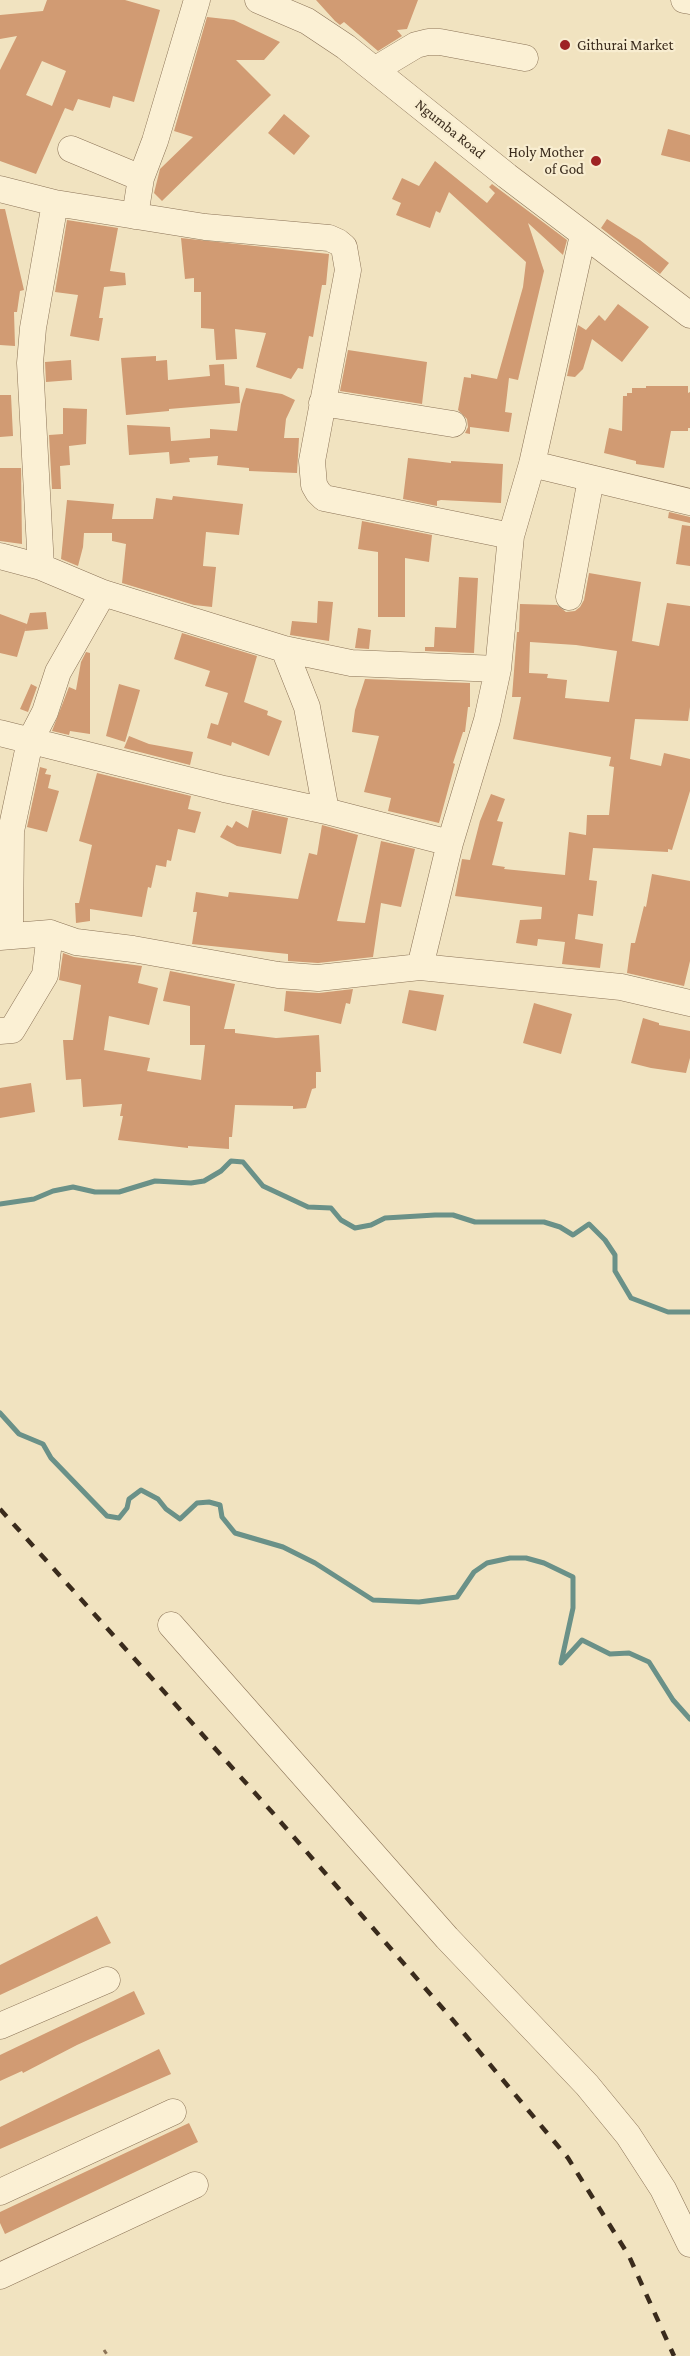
<!DOCTYPE html>
<html>
<head>
<meta charset="utf-8">
<style>
  body { margin:0 }
  canvas { display:block; background:#f1e3c0 }
</style>
</head>
<body>
<canvas width="690" height="2356"></canvas>
<script>
const g = document.querySelector('canvas').getContext('2d');
g.lineJoin = 'round';
const poly = rows => new Path2D(rows.map(r => 'M' + r).join(''));
function stroke(path, color, width, dash) { g.strokeStyle = color; g.lineWidth = width; g.lineCap = dash ? 'butt' : 'round'; g.setLineDash(dash || []); g.stroke(path); }
function paint(path, color) { g.fillStyle = color; g.fill(path, 'evenodd'); }
function drawText(font, color, halo, rows, align = 'center') {
  g.font = font + ' "Crimson Pro",serif'; g.lineWidth = 4.5; g.setLineDash([]); g.textBaseline = 'middle'; g.strokeStyle = halo; g.fillStyle = color; for (const [text, x, y, turn = 0] of rows) {
    g.save(); g.translate(x, y); g.rotate((+turn || 0) * Math.PI / 180); g.textAlign = isNaN(turn) ? turn : align; if (halo) g.strokeText(text, 0, 0); g.fillText(text, 0, 0); g.restore();
  }
}
const stream = poly([
  [0,1204,34,1199,53,1191,73,1187,95,1192,119,1192,155,1181,191,1183,204,1181,221,1171,231,1161,243,1162,263,1186,308,1207,331,1208,341,1220,355,1228,371,1225,385,1218,435,1215,453,1215,475,1222,544,1222,560,1227,573,1235,589,1224,605,1240,615,1255,615,1271,631,1298,668,1312,690,1312],
  [0,1413,19,1434,43,1444,51,1458,107,1516,119,1518,127,1508,129,1499,141,1490,158,1499,166,1509,180,1519,197,1503,209,1502,220,1505,222,1517,235,1533,283,1547,315,1563,373,1600,419,1602,457,1597,474,1572,487,1563,510,1558,526,1558,544,1563,573,1577,573,1608,561,1663,582,1640,610,1654,629,1653,649,1662,673,1700,690,1719]
]);
const building = poly([
  [47,0,125,0,160,10,134,102,113,96,110,108,78,99,73,111,65,108,36,174,0,161,0,70,17,36,0,39,0,15,43,11],
  [42,61,66,71,52,106,26,95],
  [316,0,418,0,407,29,397,30,402,36,378,51,344,22,340,25,335,21],
  [207,17,234,20,280,42,264,60,236,60,271,95,162,201,154,193,160,169,193,137,174,131],
  [284,114,310,136,294,155,268,133],
  [668,129,690,135,690,162,661,155],
  [435,161,487,203,495,193,489,187,492,184,567,240,563,255,528,223,544,271,518,380,509,378,505,412,512,413,509,432,470,427,470,434,465,433,468,427,467,419,458,410,464,377,471,378,471,374,497,379,523,287,526,262,449,192,440,213,436,211,430,228,396,215,401,203,392,199,402,178,419,186],
  [0,209,5,209,24,290,20,291,17,312,14,312,15,346,0,345],
  [607,219,640,240,669,263,660,274,601,228],
  [67,220,118,228,110,271,125,273,126,285,104,287,99,318,103,318,99,341,70,336,78,295,55,292],
  [181,238,329,254,326,285,322,285,313,337,309,336,303,369,298,368,291,379,256,367,266,333,235,329,237,359,216,360,214,329,201,328,201,292,194,292,194,278,185,279],
  [618,304,649,327,622,362,592,339,583,369,575,377,567,376,578,325,586,330,599,315,605,321],
  [348,350,427,362,422,404,340,391],
  [156,356,156,361,167,360,168,380,210,376,209,365,224,364,225,385,239,387,240,403,169,409,169,411,126,415,121,358],
  [71,360,72,380,46,382,45,362],
  [646,386,688,386,688,393,690,392,690,428,688,428,688,431,671,431,664,468,636,464,636,461,604,453,609,428,622,431,623,396,627,396,627,393,632,393,632,388,646,388],
  [246,388,282,394,295,400,286,419,284,438,299,438,297,473,249,471,249,468,217,465,218,456,189,458,190,462,170,464,169,452,129,455,127,425,170,427,171,441,210,438,210,429,237,431,241,404],
  [0,395,11,395,13,436,0,437],
  [63,408,87,409,86,444,69,446,70,465,60,466,61,489,52,489,49,435,63,434],
  [408,458,451,463,451,461,503,464,501,503,441,500,437,501,437,506,403,499],
  [0,468,21,468,22,544,0,541],
  [173,496,243,504,239,535,206,532,203,566,216,567,212,607,194,605,122,583,126,544,112,541,112,533,84,533,83,547,78,566,61,559,67,500,114,504,112,519,153,519,156,498,172,500],
  [669,512,690,517,690,523,668,518],
  [362,521,432,535,429,562,405,558,405,617,378,617,378,552,358,549],
  [682,525,690,526,690,566,676,564],
  [589,573,641,582,632,641,659,646,667,603,690,606,690,707,688,721,635,719,630,759,661,766,664,753,690,759,690,791,672,850,668,849,668,852,593,848,589,880,597,881,593,916,578,914,575,939,603,944,600,968,562,964,565,942,538,939,537,946,516,943,520,920,541,919,542,907,455,896,462,859,470,860,480,821,491,794,505,799,497,821,503,822,492,865,505,867,504,869,565,875,569,832,586,835,587,815,609,815,614,767,609,766,611,757,513,739,521,697,512,697,517,632,519,632,520,604,557,605,566,612,575,611,580,607,584,600],
  [530,642,576,645,617,651,609,702,565,698,567,680,547,678,548,674,529,673],
  [459,577,478,578,474,653,425,651,425,647,434,647,435,627,456,628],
  [318,601,333,602,329,641,290,635,292,621,317,623],
  [46,612,48,629,25,631,30,613],
  [0,614,27,624,17,657,0,653],
  [358,628,371,630,369,649,355,648],
  [182,633,257,656,244,702,268,711,267,715,282,721,269,756,232,742,231,746,207,738,211,723,218,725,228,693,205,686,210,671,174,659],
  [86,652,90,653,90,734,70,731,69,735,52,731,69,687,76,690,81,662],
  [365,679,470,683,470,707,468,707,465,732,463,732,453,763,455,764,439,823,388,811,391,798,364,792,379,736,352,732,355,710],
  [31,684,37,687,28,712,20,709],
  [119,684,140,690,125,742,106,736],
  [129,736,149,744,193,752,190,765,124,748],
  [40,767,47,769,45,774,51,775,48,788,59,791,47,832,27,827],
  [97,773,191,796,188,809,201,812,195,833,178,829,171,861,167,860,166,867,156,865,151,888,148,887,142,917,90,909,90,921,76,923,75,903,79,903,92,845,79,841],
  [252,810,288,818,281,854,237,846,220,837,227,825,232,828,236,821,248,828],
  [322,825,358,835,337,921,365,923,381,841,415,849,401,907,381,903,373,957,318,963,288,961,288,954,192,944,197,912,193,912,196,892,228,897,229,892,298,899,309,853,317,855],
  [652,874,690,881,690,961,684,986,627,973,631,943,635,943,644,906,646,907],
  [63,953,74,957,142,966,138,983,158,988,149,1025,109,1016,104,1050,150,1058,147,1071,201,1080,205,1045,190,1045,190,1006,163,1001,170,971,235,984,224,1029,235,1029,235,1033,276,1038,319,1035,321,1072,316,1072,316,1088,312,1089,306,1108,293,1109,293,1106,235,1105,232,1137,229,1137,229,1149,188,1146,188,1148,118,1140,123,1116,120,1116,122,1104,83,1107,81,1079,66,1080,63,1040,73,1040,81,985,59,980],
  [353,989,350,1004,346,1003,341,1024,284,1011,286,991,319,993],
  [409,990,444,995,436,1031,402,1023],
  [534,1003,572,1014,561,1054,523,1043],
  [643,1018,659,1023,659,1025,690,1031,690,1058,686,1073,651,1068,631,1063],
  [31,1083,35,1112,0,1118,0,1088],
  [97,1916,111,1943,0,1995,0,1965],
  [134,1991,145,2014,77,2045,23,2073,22,2071,0,2081,0,2055],
  [159,2049,171,2074,0,2149,0,2127],
  [189,2123,198,2142,5,2234,0,2223,0,2212]
]);
const path = poly([
  [104,2350,108,2356]
]);
const minor = poly([
  [258,0,307,21,346,47,507,176,690,315],
  [684,0,690,1],
  [376,69,416,45,428,42,440,42,525,58],
  [71,149,141,178],
  [0,189,55,203,205,227,329,238,338,242,344,247,348,270,312,461,314,485,318,492,324,498,511,536],
  [135,216,141,178,155,141,197,0],
  [322,403,453,424],
  [532,464,690,502],
  [0,556,41,567,103,593,284,649,351,663,498,669],
  [41,567,30,363,33,328,55,203],
  [569,597,591,479],
  [284,649,307,707,326,811],
  [0,733,224,789,326,811,450,843],
  [10,936,11,831,30,741,45,712,58,672,103,593],
  [0,937,50,933,76,942,133,949,278,975,318,978,420,967,621,987,690,1003],
  [420,967,450,843,487,720,498,669,511,536,532,464,583,235],
  [0,1031,12,1030,45,975,50,933],
  [171,1625,447,1938,587,2085,628,2135,663,2189,690,2244],
  [0,2026,107,1980],
  [0,2192,173,2112],
  [0,2276,195,2185]
]);
const rail = poly([
  [0,1509,272,1812,452,2019,568,2158,629,2256,674,2356]
]);
const markers = [
  [565,45,6,"#9e2323"],
  [596,161,6,"#9e2323"]
];
const poiNames = [
  ["Githurai Market",577,45],
  ["Holy Mother",584,152,"right"],
  ["of God",584,169,"right"]
];
const streetNames = [
  ["Ngumba Road",450,129,39]
];
stroke(stream, '#6a9188', 5);
paint(building, '#d19b73');
stroke(minor, '#8b7357', 27);
stroke(path, '#8b7357', 3, [4.5, 3]);
stroke(minor, '#fbf0d4', 26);
stroke(rail, '#3a2b1c', 4.5, [10, 10]);
for (const [x, y, r, color] of markers) { const dot = new Path2D(); dot.arc(x, y, r, 0, 2 * Math.PI); g.fillStyle = color; g.fill(dot); stroke(dot, '#f8edd0', 2); }
drawText('15px', '#3a2b1c', '#f8edd0', poiNames, 'left');
drawText('15px', '#3a2b1c', '#f8edd0', streetNames);
</script>
</body>
</html>
